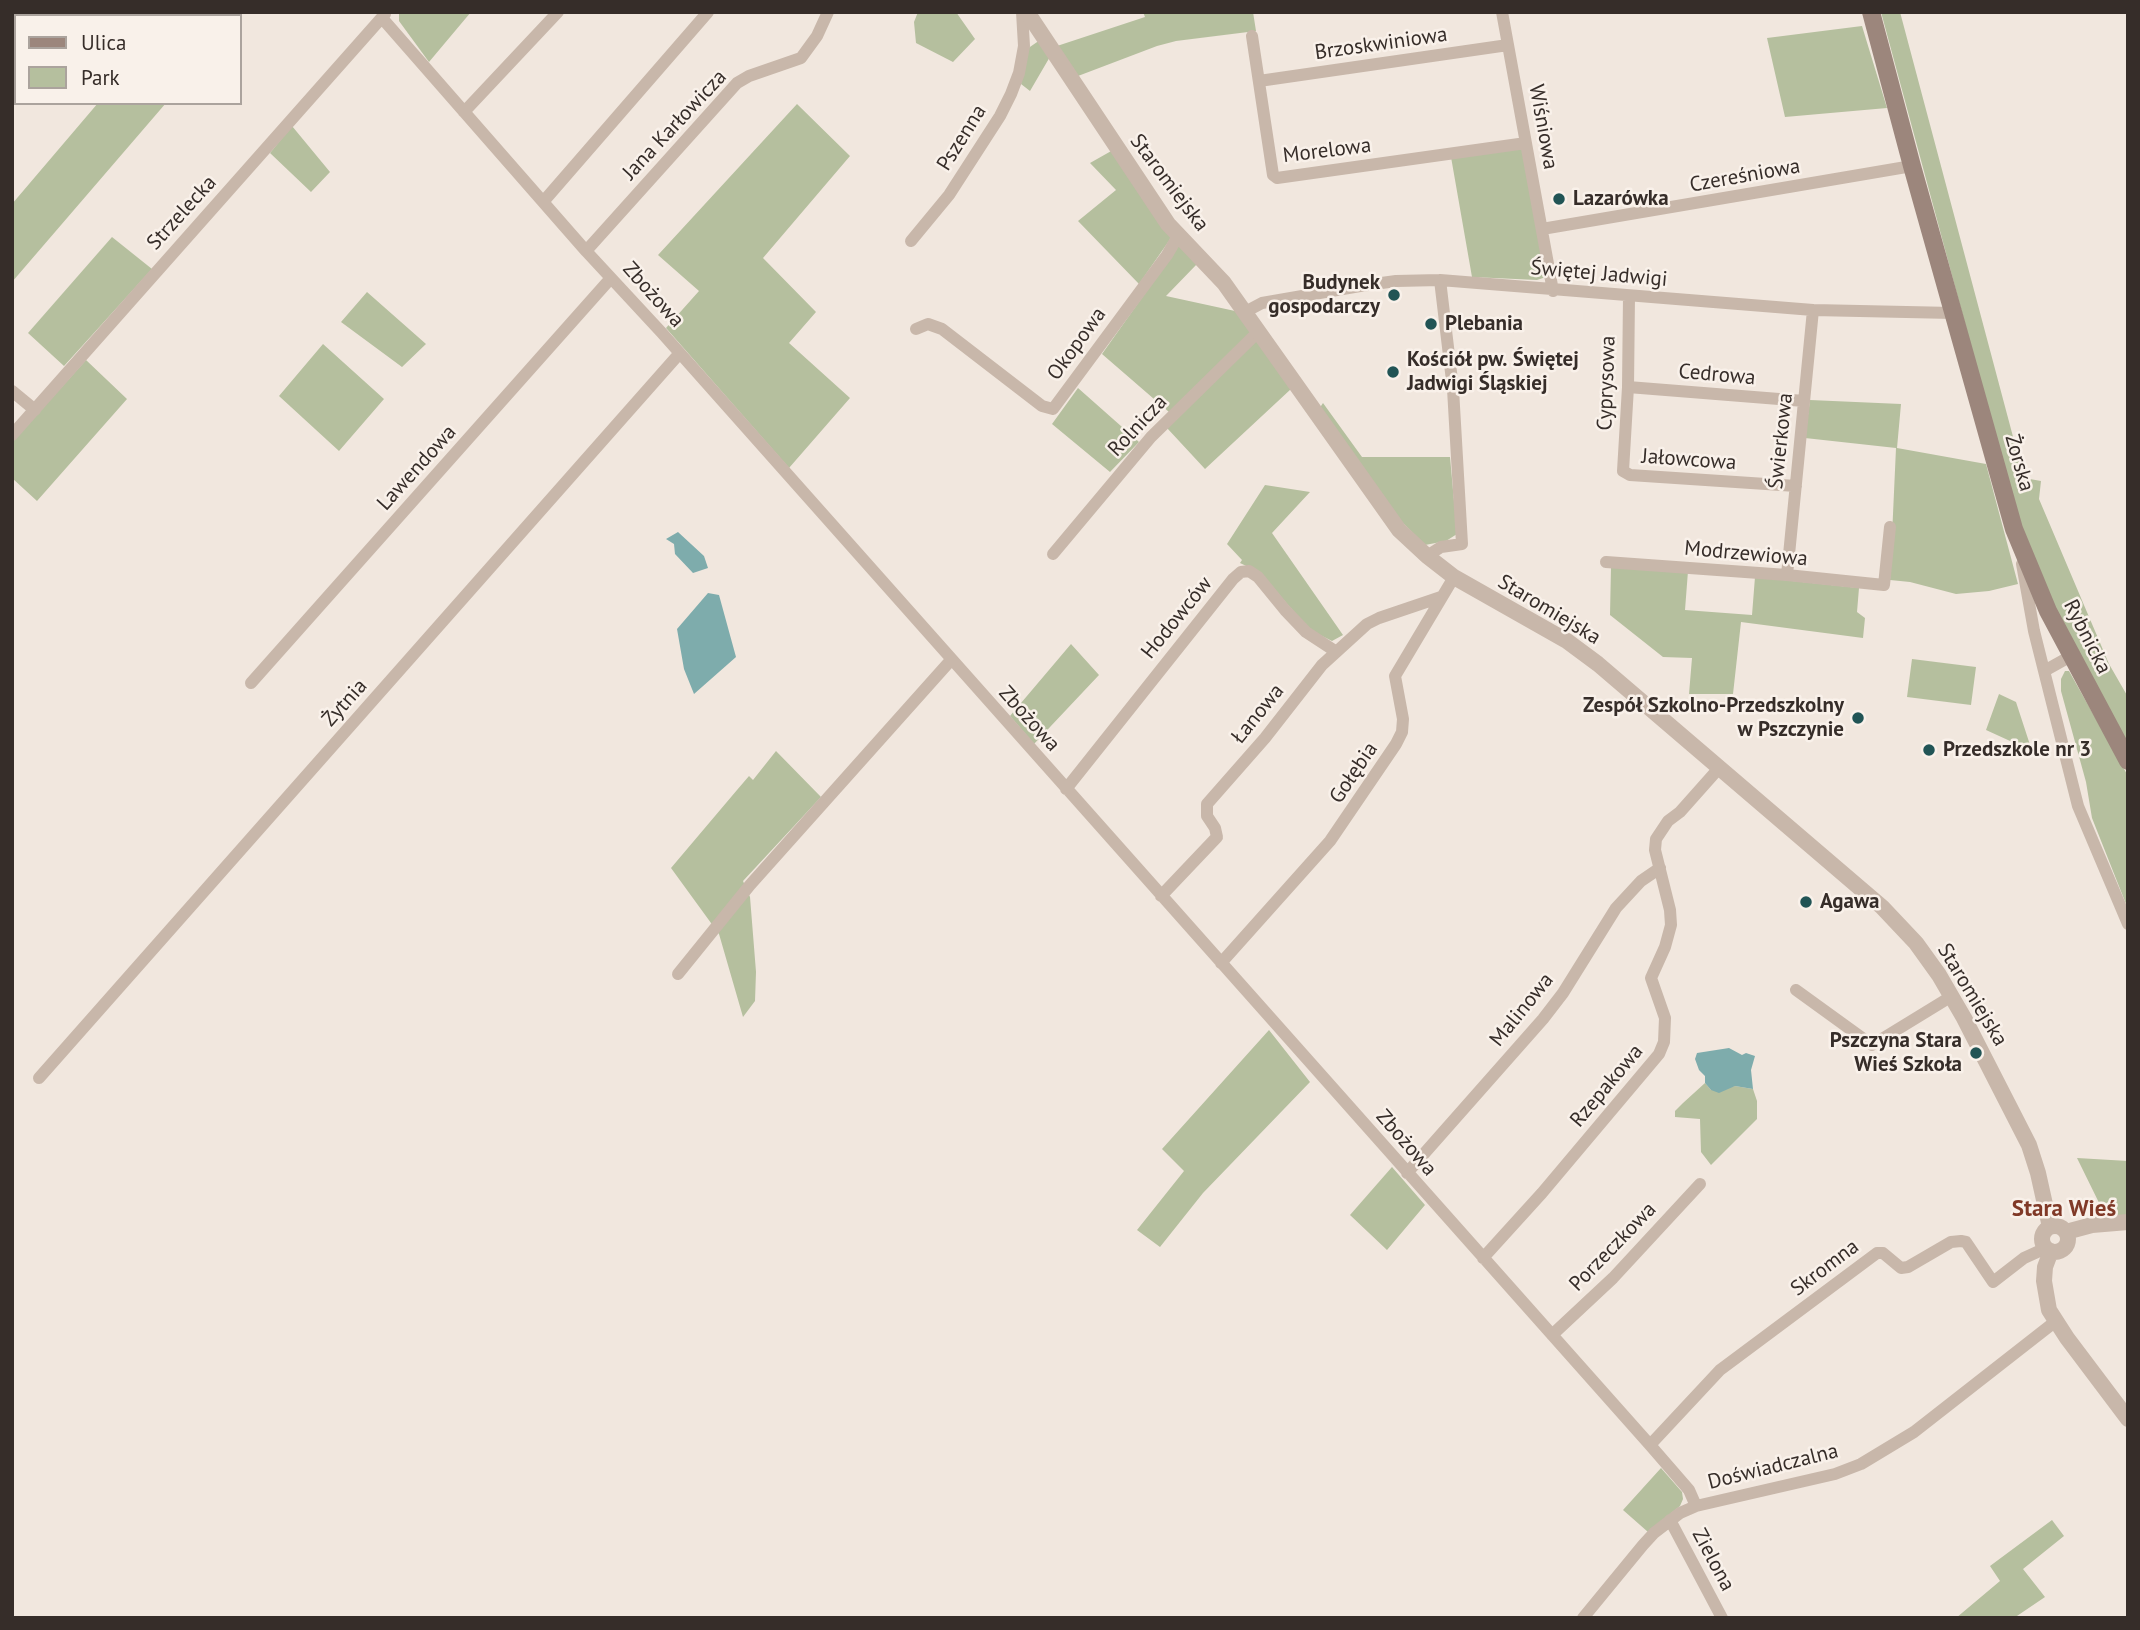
<!DOCTYPE html>
<html>
<head>
<meta charset="utf-8">
<style>
  body { margin:0 }
  #map { position:relative; width:2140px; height:1630px; overflow:hidden; background:#f1e7de; font-family:"PT Sans",sans-serif }
  canvas { display:block }
  .frame { position:absolute; inset:0; border:14px solid #362d29; pointer-events:none }
  .legend { position:absolute; left:14px; top:14px; width:228px; height:91px; box-sizing:border-box; background:#f9f1ea; border:2px solid #aba39d; margin:0; padding:9px 12px; list-style:none; font-size:21px; color:#362d29 }
  .legend li { display:flex; align-items:center; gap:14px; height:35px }
  .legend b { width:35px; border:2px solid #aba39d }
</style>
</head>
<body>
<div id="map">
<canvas width="2140" height="1630"></canvas>
<div class="frame"></div>
<ul class="legend">
<li><b style="height:9px;background:#9c867c"></b>Ulica</li>
<li><b style="height:19px;background:#b5bf9e"></b>Park</li>
</ul>
</div>
<script>
const g = document.querySelector('canvas').getContext('2d');
g.lineJoin = 'round';
function paint(path, color) { g.fillStyle = color; g.fill(path, 'evenodd'); }
const poly = rows => new Path2D(rows.map(r => 'M' + r).join(''));
function stroke(path, color, width, dash) { g.strokeStyle = color; g.lineWidth = width; g.lineCap = dash ? 'butt' : 'round'; g.setLineDash(dash || []); g.stroke(path); }
function drawText(font, color, halo, rows, align = 'center') {
  g.font = font + ' "PT Sans",sans-serif'; g.lineWidth = 5; g.setLineDash([]); g.textBaseline = 'middle'; g.strokeStyle = halo; g.fillStyle = color; for (const [text, x, y, turn = 0] of rows) {
    g.save(); g.translate(x, y); g.rotate((+turn || 0) * Math.PI / 180); g.textAlign = isNaN(turn) ? turn : align; if (halo) g.strokeText(text, 0, 0); g.fillText(text, 0, 0); g.restore();
  }
}
const green = poly([
  [399,12,471,12,429,62,399,21],
  [918,12,956,12,975,39,953,62,916,43,914,22],
  [1143,12,1253,12,1256,31,1176,41,1157,46,1078,76,1057,46,1145,17],
  [1881,12,1900,12,2024,478,2041,481,2039,499,2109,664,2128,697,2128,744,2047,593,2019,524],
  [1862,26,1887,108,1785,117,1767,38],
  [1040,40,1051,55,1030,91,1021,84,1027,49],
  [98,103,166,103,12,282,12,204],
  [797,104,850,156,763,258,816,312,789,343,850,398,789,468,666,328,699,291,658,255],
  [292,126,330,172,311,192,270,153],
  [1522,148,1546,277,1537,280,1472,277,1451,157],
  [1113,150,1171,238,1139,284,1078,221,1116,190,1090,163],
  [112,237,152,269,64,366,28,333],
  [1180,244,1198,263,1166,296,1235,311,1254,330,1169,412,1102,354],
  [367,292,426,344,402,367,341,322],
  [1259,337,1291,389,1205,469,1167,428],
  [323,344,384,399,339,451,279,396],
  [86,360,127,399,37,501,12,478,12,442],
  [1078,388,1139,442,1110,472,1052,424],
  [1810,400,1901,404,1897,448,1986,464,2018,584,1989,591,1956,594,1910,582,1890,580,1896,448,1805,438],
  [1323,403,1362,457,1450,457,1457,534,1446,541,1425,545,1401,521,1319,409],
  [1265,485,1310,492,1272,533,1343,635,1332,641,1310,630,1259,572,1240,563,1242,560,1227,544],
  [1611,567,1688,571,1685,610,1752,615,1755,577,1859,588,1857,612,1865,618,1863,638,1741,622,1733,694,1689,694,1692,658,1663,657,1610,615],
  [1071,644,1099,675,1034,744,1010,716],
  [1912,659,1976,667,1971,705,1907,697],
  [2065,671,2069,671,2128,776,2128,909,2092,818,2086,782,2061,691,2061,679],
  [1999,694,2016,702,2032,751,1986,730],
  [776,751,821,797,743,881,750,897,756,972,755,1001,743,1017,719,934,671,868,737,790,749,776,753,780],
  [1269,1030,1310,1082,1203,1193,1160,1247,1137,1230,1184,1171,1162,1149],
  [1705,1083,1711,1090,1735,1086,1753,1089,1757,1101,1757,1119,1711,1165,1701,1152,1700,1119,1675,1117,1675,1111,1683,1103],
  [2077,1158,2128,1161,2128,1216,2106,1217],
  [1392,1167,1425,1205,1387,1250,1350,1215],
  [1661,1468,1682,1492,1683,1499,1680,1506,1648,1532,1623,1510],
  [2052,1520,2064,1536,2023,1569,2045,1597,2014,1618,1956,1618,2000,1581,1990,1566]
]);
const water = poly([
  [678,532,704,556,708,568,693,573,675,554,674,544,666,539],
  [708,593,719,595,736,657,694,694,684,669,677,629],
  [1729,1048,1742,1055,1746,1053,1755,1056,1751,1070,1753,1089,1735,1086,1719,1093,1711,1090,1705,1083,1705,1076,1699,1070,1695,1059,1697,1053]
]);
const minor = poly([
  [1502,12,1553,291],
  [382,18,586,251,662,333,1650,1445,1689,1490,1696,1506],
  [1252,36,1273,175,1277,178,1526,143],
  [1259,81,1508,45],
  [464,112,558,12],
  [543,202,708,12],
  [1542,229,1912,166],
  [911,241,949,195,1000,116,1011,94,1019,73,1024,46,1022,12],
  [586,251,737,83,749,76,801,58,817,36,828,12],
  [1629,296,1628,387,1623,471,1630,475,1796,486],
  [1245,312,1262,303,1360,286,1396,281,1440,280,1813,310,1953,313],
  [916,329,928,324,942,329,1042,406,1053,409,1167,255,1178,236],
  [1628,387,1804,401],
  [12,391,35,410],
  [12,435,385,14],
  [1053,554,1151,437,1259,331],
  [1427,556,1441,547,1462,544,1453,389,1440,280],
  [1606,562,1787,575,1884,585,1890,527],
  [2022,564,2034,631,2078,806,2128,924],
  [1787,575,1813,310],
  [2046,670,2071,656],
  [251,683,611,278],
  [1066,789,1233,579,1241,572,1249,571,1258,577,1285,610,1306,632,1335,651],
  [1161,896,1217,837,1215,828,1207,816,1207,804,1265,738,1322,665,1367,624,1379,618,1441,597],
  [1221,963,1330,841,1396,744,1402,732,1403,719,1395,676,1454,577],
  [678,974,750,885,951,660],
  [1796,990,1872,1045,1952,996],
  [39,1078,679,354],
  [1407,1173,1543,1019,1563,993,1616,908,1641,881,1660,868],
  [1483,1258,1542,1193,1659,1054,1664,1042,1665,1018,1651,978,1665,947,1671,925,1670,910,1655,850,1656,839,1668,821,1680,812,1720,767],
  [1552,1335,1613,1278,1700,1184],
  [1650,1445,1720,1370,1877,1253,1883,1253,1901,1268,1908,1267,1951,1242,1961,1241,1966,1242,1993,1282,2024,1258,2046,1248],
  [1670,1520,1722,1618],
  [1583,1618,1643,1545,1654,1533,1680,1513,1696,1506,1835,1474,1861,1464,1914,1432,2056,1321]
]);
const tertiary = poly([
  [1027,12,1168,224,1224,283,1399,530,1427,556,1454,577,1567,641,1598,664,1882,907,1916,943,1939,975,1964,1018,2029,1145,2038,1173,2050,1227],
  '2042 1239a13 13 0 1 1 26 0a13 13 0 1 1-26 0Z',
  [2066,1232,2092,1225,2128,1222],
  [2051,1251,2045,1267,2044,1281,2049,1310,2067,1338,2128,1419]
]);
const secondary = poly([
  [1871,12,1912,166,2014,529,2048,611,2128,761]
]);
const markers = [
  [1559,199,7,"#215455"],
  [1394,295,7,"#215455"],
  [1431,324,7,"#215455"],
  [1393,372,7,"#215455"],
  [1858,718,7,"#215455"],
  [1929,750,7,"#215455"],
  [1806,902,7,"#215455"],
  [1976,1053,7,"#215455"]
];
const streetNames = [
  ["Brzoskwiniowa",1381,44,-8],
  ["Jana Karłowicza",675,125,-47],
  ["Wiśniowa",1543,127,80],
  ["Pszenna",962,138,-58],
  ["Morelowa",1327,151,-7],
  ["Czereśniowa",1745,176,-10],
  ["Staromiejska",1169,183,53],
  ["Strzelecka",182,213,-48],
  ["Świętej Jadwigi",1599,274,5],
  ["Zbożowa",653,295,48],
  ["Okopowa",1077,344,-54],
  ["Cedrowa",1717,375,5],
  ["Cyprysowa",1607,383,-88],
  ["Rolnicza",1138,426,-47],
  ["Świerkowa",1781,441,-84],
  ["Jałowcowa",1689,460,4],
  ["Żorska",2019,463,74],
  ["Lawendowa",417,468,-48],
  ["Modrzewiowa",1746,554,5],
  ["Staromiejska",1549,610,31],
  ["Hodowców",1177,618,-51],
  ["Rybnicka",2087,637,63],
  ["Żytnia",345,703,-48],
  ["Łanowa",1258,714,-51],
  ["Zbożowa",1029,719,48],
  ["Gołębia",1354,773,-56],
  ["Staromiejska",1972,995,59],
  ["Malinowa",1522,1010,-51],
  ["Rzepakowa",1607,1086,-50],
  ["Zbożowa",1406,1143,49],
  ["Porzeczkowa",1613,1247,-46],
  ["Skromna",1825,1268,-37],
  ["Doświadczalna",1773,1467,-14],
  ["Zielona",1713,1560,62]
];
const poiNames = [
  ["Lazarówka",1573,199],
  ["Budynek",1380,283,"right"],
  ["gospodarczy",1380,307,"right"],
  ["Plebania",1445,324],
  ["Kościół pw. Świętej",1407,360],
  ["Jadwigi Śląskiej",1407,384],
  ["Zespół Szkolno-Przedszkolny",1844,706,"right"],
  ["w Pszczynie",1844,730,"right"],
  ["Przedszkole nr 3",1943,750],
  ["Agawa",1820,902],
  ["Pszczyna Stara",1962,1041,"right"],
  ["Wieś Szkoła",1962,1065,"right"]
];
const neighbourhoodNames = [
  ["Stara Wieś",2064,1209]
];
paint(green, '#b5bf9e');
paint(water, '#7eacac');
stroke(minor, '#c8b7aa', 12);
stroke(tertiary, '#c8b7aa', 16);
stroke(secondary, '#9c867c', 18);
for (const [x, y, r, color] of markers) { const dot = new Path2D(); dot.arc(x, y, r, 0, 2 * Math.PI); g.fillStyle = color; g.fill(dot); stroke(dot, '#f9f1ea', 2.5); }
drawText('21px', '#362d29', '#f9f1ea', streetNames);
drawText('bold 21px', '#362d29', '#f9f1ea', poiNames, 'left');
drawText('bold 23px', '#803927', '#f9f1ea', neighbourhoodNames);
</script>
</body>
</html>
